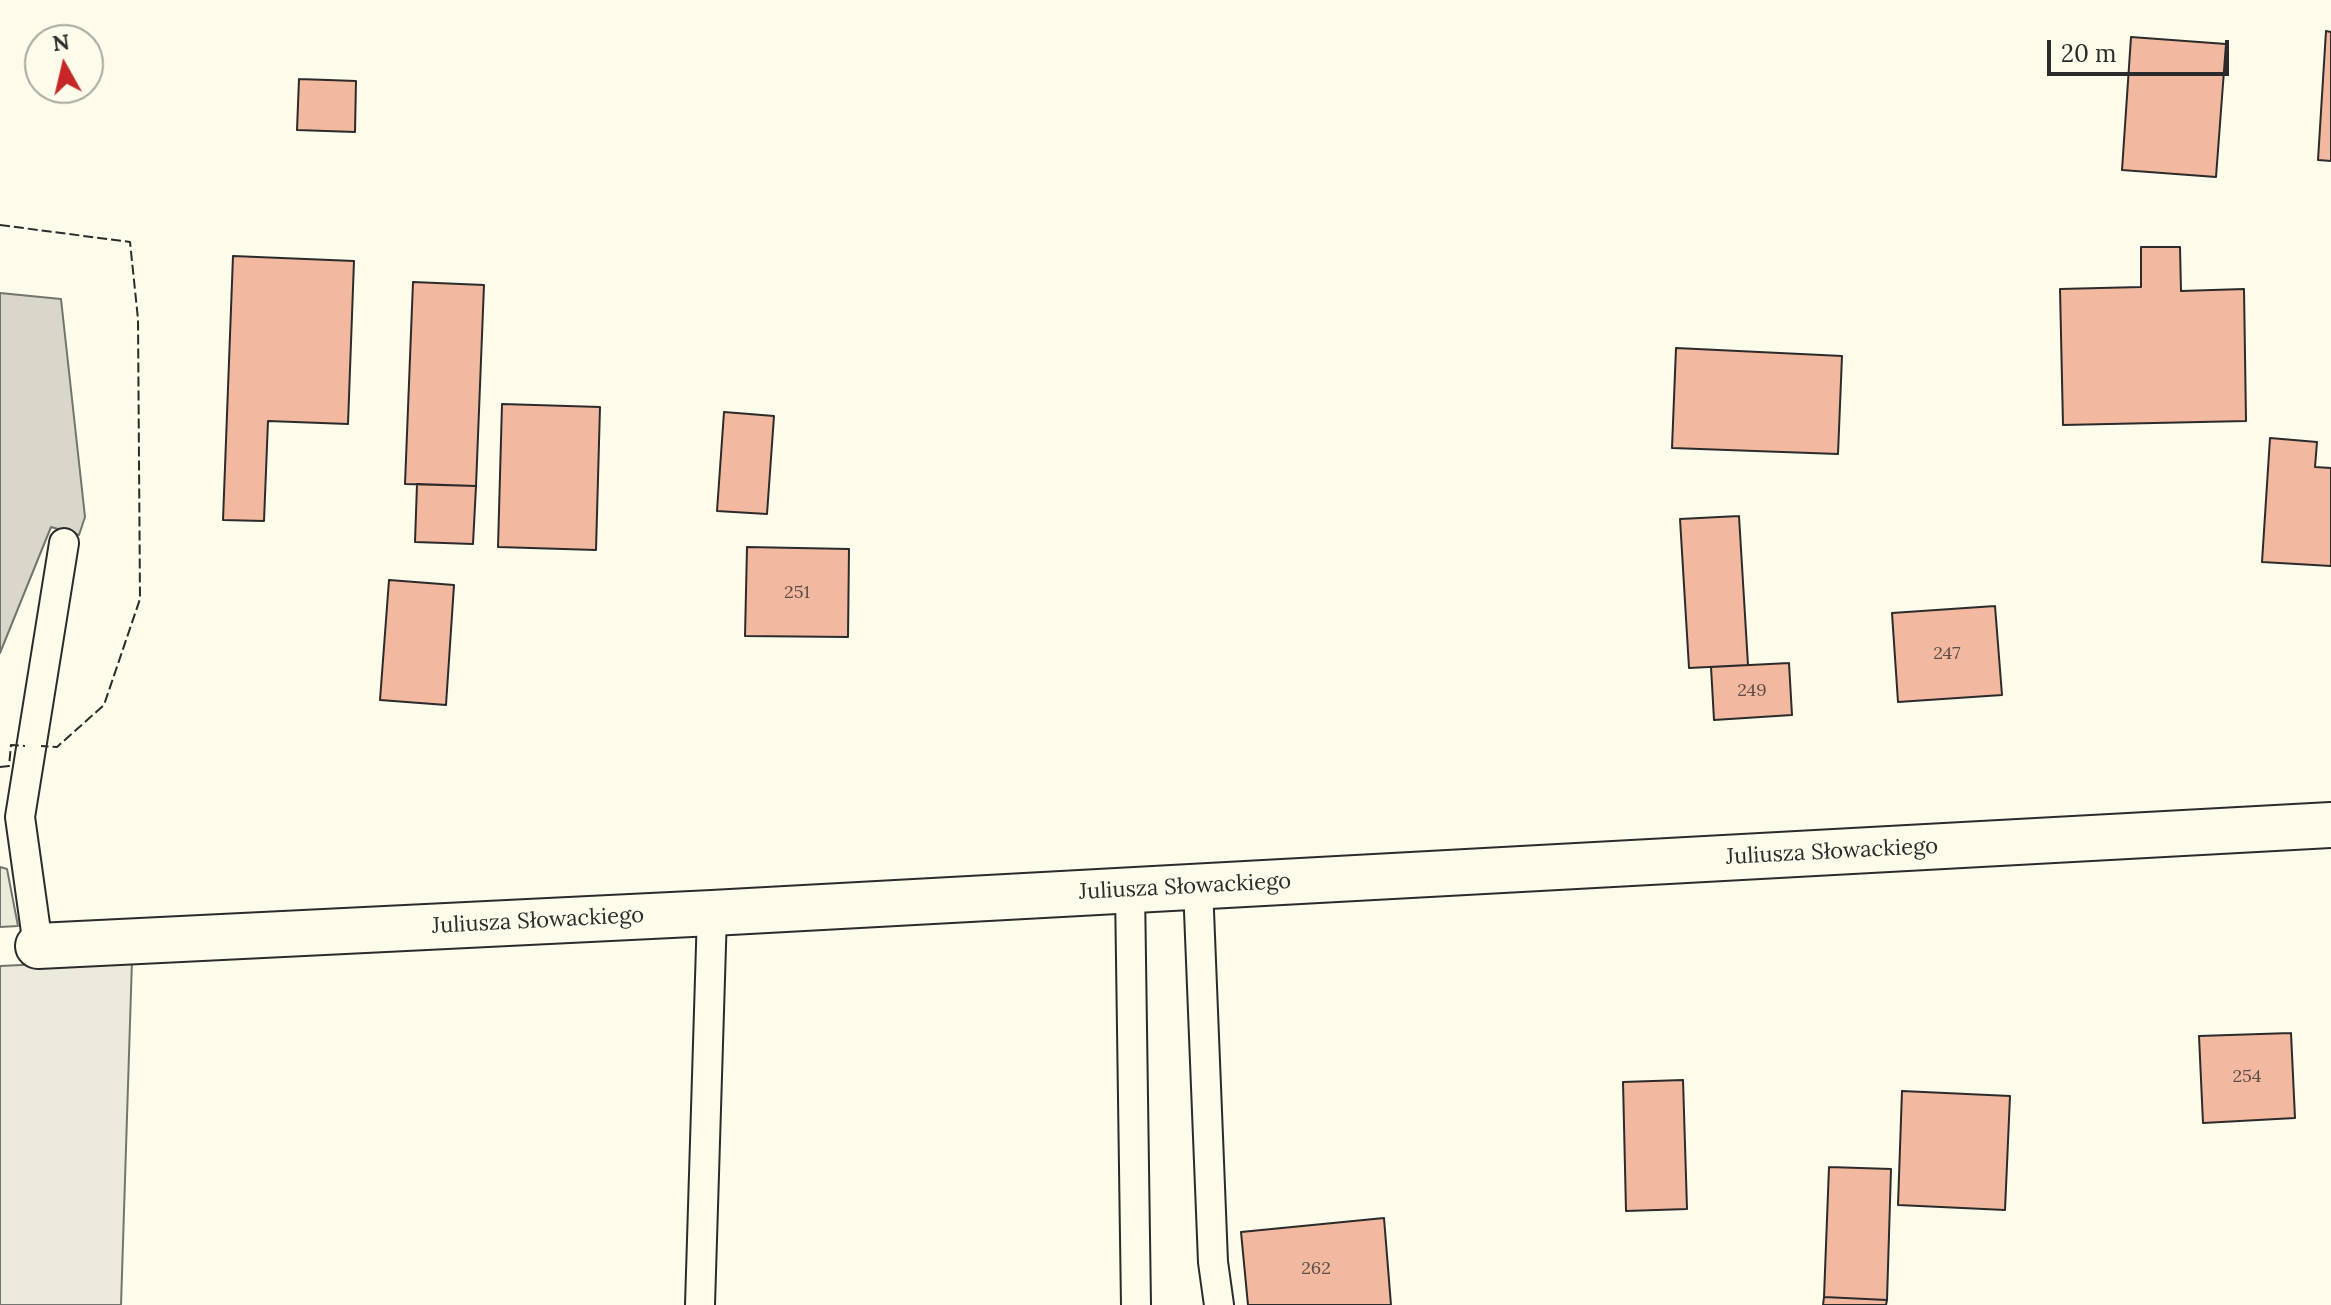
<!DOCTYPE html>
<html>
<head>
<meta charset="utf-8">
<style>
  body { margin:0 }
  #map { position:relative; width:2331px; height:1305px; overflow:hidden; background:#fdfbea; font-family:Lora,serif }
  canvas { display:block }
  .north { position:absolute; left:24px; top:24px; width:80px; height:80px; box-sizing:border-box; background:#fdfbea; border:2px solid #a9a89e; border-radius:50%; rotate:352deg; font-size:22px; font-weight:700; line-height:32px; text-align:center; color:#2b2b2b }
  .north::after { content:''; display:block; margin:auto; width:28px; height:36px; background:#c62828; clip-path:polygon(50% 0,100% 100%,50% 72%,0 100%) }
  .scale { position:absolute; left:2047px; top:40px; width:182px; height:36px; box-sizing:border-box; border:4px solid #2b2b2b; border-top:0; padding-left:10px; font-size:24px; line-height:28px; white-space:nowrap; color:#2b2b2b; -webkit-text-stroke:6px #fdfbea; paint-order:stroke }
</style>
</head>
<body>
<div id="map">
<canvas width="2331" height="1305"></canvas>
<div class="north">N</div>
<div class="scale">20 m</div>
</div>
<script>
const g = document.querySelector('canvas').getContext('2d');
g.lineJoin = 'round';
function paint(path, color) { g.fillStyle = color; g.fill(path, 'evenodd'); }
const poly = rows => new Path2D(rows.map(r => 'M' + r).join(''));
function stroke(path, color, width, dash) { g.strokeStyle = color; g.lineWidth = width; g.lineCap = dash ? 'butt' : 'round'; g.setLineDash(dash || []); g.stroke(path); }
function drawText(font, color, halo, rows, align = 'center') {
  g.font = font + ' Lora,serif'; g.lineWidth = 6; g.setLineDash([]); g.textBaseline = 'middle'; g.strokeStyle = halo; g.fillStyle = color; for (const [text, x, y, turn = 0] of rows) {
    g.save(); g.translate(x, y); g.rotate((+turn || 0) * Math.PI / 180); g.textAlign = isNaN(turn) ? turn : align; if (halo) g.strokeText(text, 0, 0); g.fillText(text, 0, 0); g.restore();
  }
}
const green = poly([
  [0,867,7,869,18,926,0,927,0,867],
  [132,960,121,1305,0,1305,0,966,132,960]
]);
const water = poly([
  [0,293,61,299,85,517,79,535,51,527,0,653,0,293]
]);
const building = poly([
  [2326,31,2331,32,2331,161,2318,160,2326,31],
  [2131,37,2226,44,2216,177,2122,170,2131,37],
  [299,79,356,81,355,132,297,130,299,79],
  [2141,247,2180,247,2181,291,2244,289,2246,421,2063,425,2060,289,2141,287,2141,247],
  [233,256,354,261,348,424,268,421,264,521,223,520,233,256],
  [413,282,484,285,476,486,405,484,413,282],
  [1676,348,1842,356,1838,454,1672,448,1676,348],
  [502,404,600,407,596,550,498,547,502,404],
  [724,412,774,416,767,514,717,511,724,412],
  [2270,438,2317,442,2315,467,2331,468,2331,566,2262,562,2270,438],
  [417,484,476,486,473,544,415,542,417,484],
  [1739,516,1748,665,1689,668,1680,519,1739,516],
  [747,547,849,549,848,637,745,636,747,547],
  [389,580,454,585,446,705,380,700,389,580],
  [1995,606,2002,695,1898,702,1892,613,1995,606],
  [1789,663,1792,715,1714,720,1711,667,1789,663],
  [2291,1033,2295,1118,2203,1123,2199,1036,2291,1033],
  [1683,1080,1687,1209,1626,1211,1623,1082,1683,1080],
  [1902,1091,2010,1096,2005,1210,1898,1205,1902,1091],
  [1829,1167,1891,1169,1887,1300,1824,1297,1829,1167],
  [1384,1218,1391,1305,1248,1305,1241,1232,1384,1218],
  [1824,1297,1887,1300,1886,1305,1823,1305,1824,1297]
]);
const lane = poly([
  [1198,886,1213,1262,1219,1305],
  [1130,890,1136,1305],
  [38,946,20,817,64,543],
  [700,1305,712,913]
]);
const street = poly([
  [38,946,712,913,2331,825]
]);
const fence = poly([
  [0,225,130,242,138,319,140,599,104,705,57,747,41,746],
  [0,767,9,766,11,745,25,746]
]);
const numberNames = [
  ["251",797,593],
  ["247",1947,654],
  ["249",1752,691],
  ["254",2247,1077],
  ["262",1316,1269]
];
const streetNames = [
  ["Juliusza Słowackiego",1832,852,-3],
  ["Juliusza Słowackiego",1185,887,-3],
  ["Juliusza Słowackiego",538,921,-3]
];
paint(green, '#ecebdb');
stroke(green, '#74746e', 2);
paint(water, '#d8d7c9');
stroke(water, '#74746e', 2);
paint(building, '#f2b8a0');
stroke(building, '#2b2b2b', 2);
stroke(lane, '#2b2b2b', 32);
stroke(street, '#2b2b2b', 48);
stroke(lane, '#fdfbea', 28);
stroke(street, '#fdfbea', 44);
stroke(fence, '#2b2b2b', 2, [10, 4]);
drawText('18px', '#5d4e48', null, numberNames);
drawText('22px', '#2b2b2b', '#fdfbea', streetNames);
</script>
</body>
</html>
